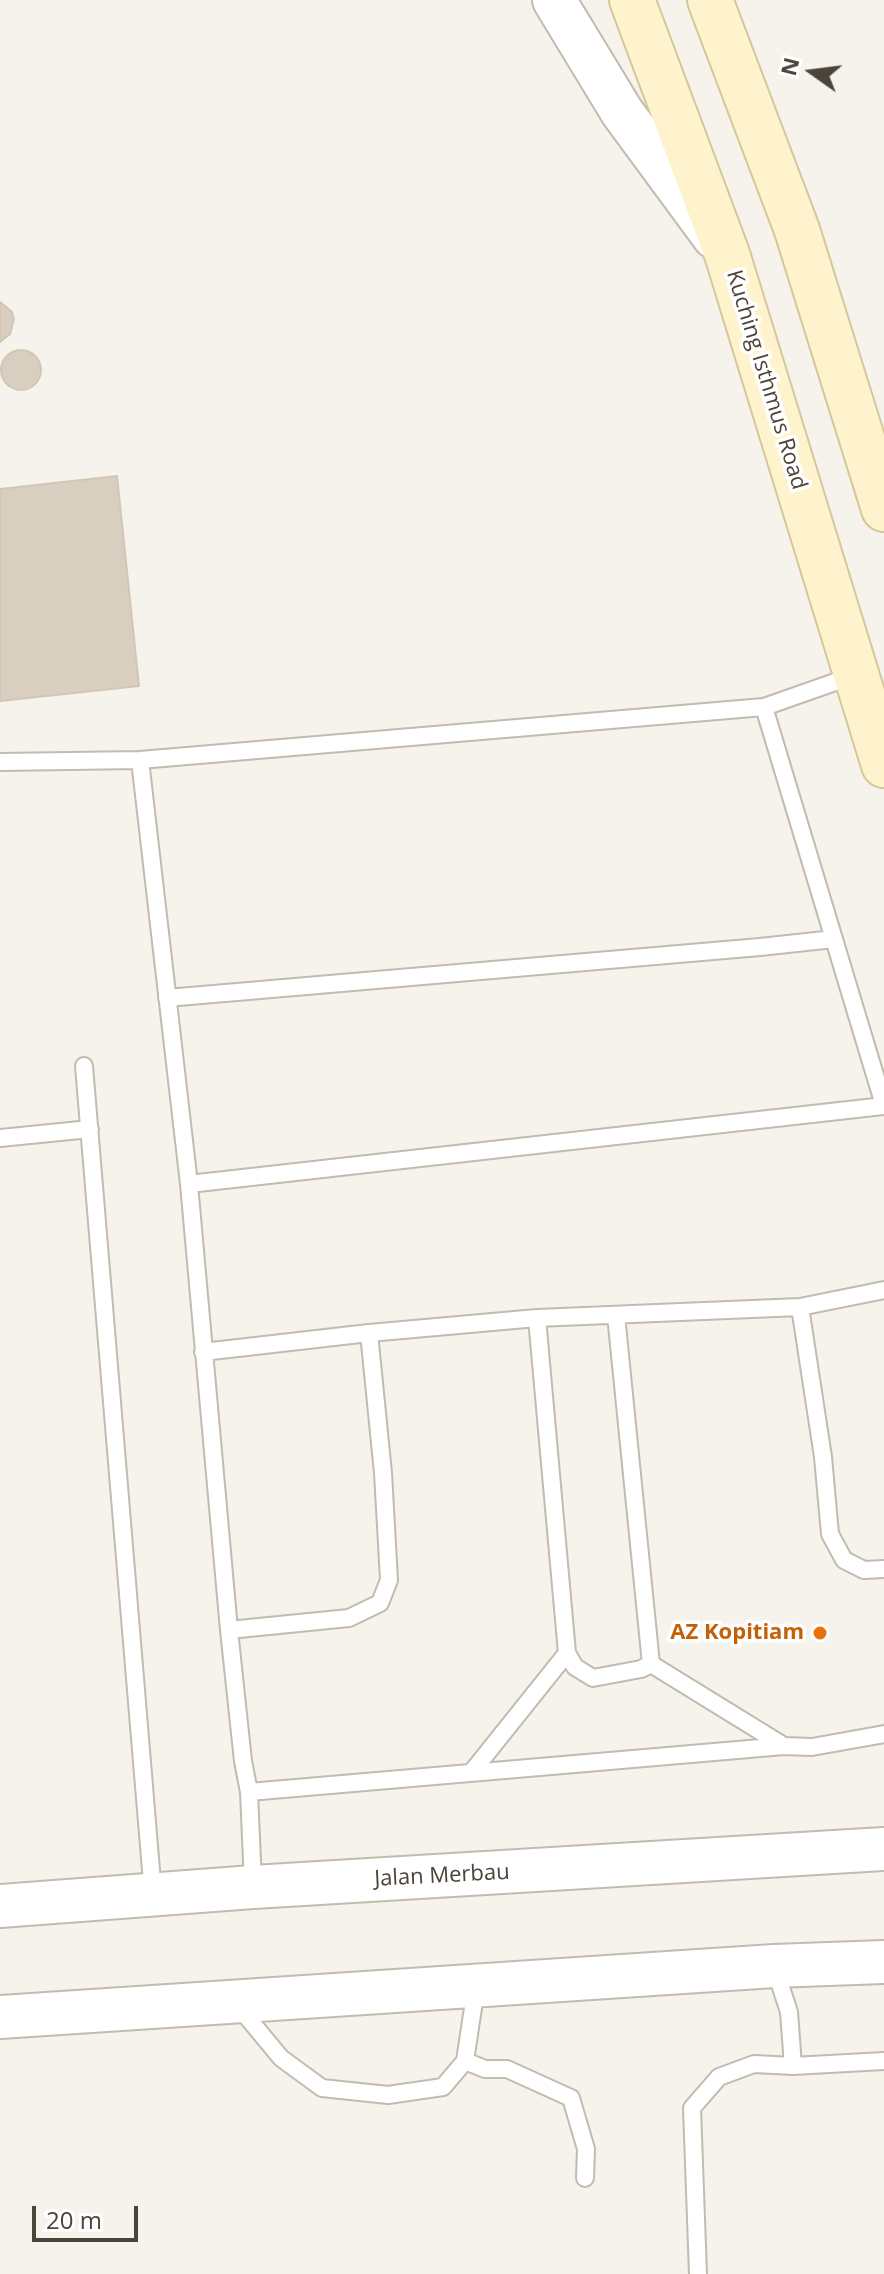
<!DOCTYPE html>
<html>
<head>
<meta charset="utf-8">
<style>
  body { margin:0 }
  #map { position:relative; width:884px; height:2274px; overflow:hidden; background:#f6f3ec; font-family:"Open Sans",sans-serif }
  canvas { display:block }
  .north { position:absolute; left:772px; top:32px; width:80px; height:80px; -webkit-text-stroke:6px #fff; paint-order:stroke; rotate:284deg; font-size:22px; font-weight:700; line-height:32px; text-align:center; color:#4b4439 }
  .north::after { content:''; display:block; margin:auto; width:28px; height:36px; background:#4b4439; clip-path:polygon(50% 0,100% 100%,50% 72%,0 100%) }
  .scale { position:absolute; left:32px; top:2206px; width:106px; height:36px; box-sizing:border-box; border:4px solid #4b4439; border-top:0; padding-left:10px; font-size:24px; line-height:28px; white-space:nowrap; color:#4b4439; -webkit-text-stroke:6px #fff; paint-order:stroke }
</style>
</head>
<body>
<div id="map">
<canvas width="884" height="2274"></canvas>
<div class="north">N</div>
<div class="scale">20 m</div>
</div>
<script>
const g = document.querySelector('canvas').getContext('2d');
g.lineJoin = 'round';
function paint(path, color) { g.fillStyle = color; g.fill(path, 'evenodd'); }
const poly = rows => new Path2D(rows.map(r => 'M' + r).join(''));
function stroke(path, color, width, dash) { g.strokeStyle = color; g.lineWidth = width; g.lineCap = dash ? 'butt' : 'round'; g.setLineDash(dash || []); g.stroke(path); }
function drawText(font, color, halo, rows, align = 'center') {
  g.font = font + ' "Open Sans",sans-serif'; g.lineWidth = 7; g.setLineDash([]); g.textBaseline = 'middle'; g.strokeStyle = halo; g.fillStyle = color; for (const [text, x, y, turn = 0] of rows) {
    g.save(); g.translate(x, y); g.rotate((+turn || 0) * Math.PI / 180); g.textAlign = isNaN(turn) ? turn : align; if (halo) g.strokeText(text, 0, 0); g.fillText(text, 0, 0); g.restore();
  }
}
const building = poly([
  [0,302,12,312,14,319,10,334,0,342,0,302],
  '1 370a20 20 0 1 1 40 0a20 20 0 1 1-40 0Z',
  [117,476,139,686,0,701,0,489,117,476]
]);
const service = poly([
  [764,707,884,1105],
  [140,760,189,1184,229,1630,243,1761,249,1792,253,1884],
  [0,762,140,760,764,707,855,675],
  [167,998,760,947,834,939],
  [84,1066,153,1894],
  [0,1138,90,1129],
  [189,1184,884,1106],
  [800,1307,823,1457,830,1534,844,1560,864,1570,884,1569],
  [537,1318,567,1653,575,1667,593,1678,641,1669,651,1664,616,1315],
  [203,1352,369,1333,537,1318,800,1307,884,1290],
  [229,1630,349,1618,380,1603,389,1580,383,1473,369,1333],
  [651,1664,784,1746],
  [471,1773,567,1653],
  [249,1792,784,1746,812,1747,884,1734],
  [774,1966,789,2012,793,2066],
  [238,2006,281,2058,322,2088,388,2095,443,2087,465,2061,476,1988],
  [465,2061,485,2069,507,2069,571,2098,586,2149,585,2178],
  [698,2274,692,2108,719,2077,754,2064,793,2066,884,2061]
]);
const tertiary = poly([
  [554,0,622,112,714,237],
  [0,1906,253,1887,884,1849],
  [0,2017,774,1966,884,1962]
]);
const secondary = poly([
  [632,0,727,254,884,765],
  [710,0,797,230,884,509]
]);
const markers = [
  [820,1633,8,"#e8710a"]
];
const streetNames = [
  ["Kuching Isthmus Road",766,380,73],
  ["Jalan Merbau",442,1876,-3]
];
const foodNames = [
  ["AZ Kopitiam",804,1633]
];
paint(building, '#d8cfc1');
stroke(building, '#d3c7b4', 2);
stroke(service, '#c2bbae', 20);
stroke(tertiary, '#c2bbae', 46);
stroke(secondary, '#d6c79b', 48);
stroke(service, '#fff', 16);
stroke(tertiary, '#fff', 42);
stroke(secondary, '#fff3cd', 44);
for (const [x, y, r, color] of markers) { const dot = new Path2D(); dot.arc(x, y, r, 0, 2 * Math.PI); g.fillStyle = color; g.fill(dot); stroke(dot, '#fff', 3); }
drawText('22px', '#4b4439', '#fff', streetNames);
drawText('bold 22px', '#c56008', '#fff', foodNames, 'right');
</script>
</body>
</html>
